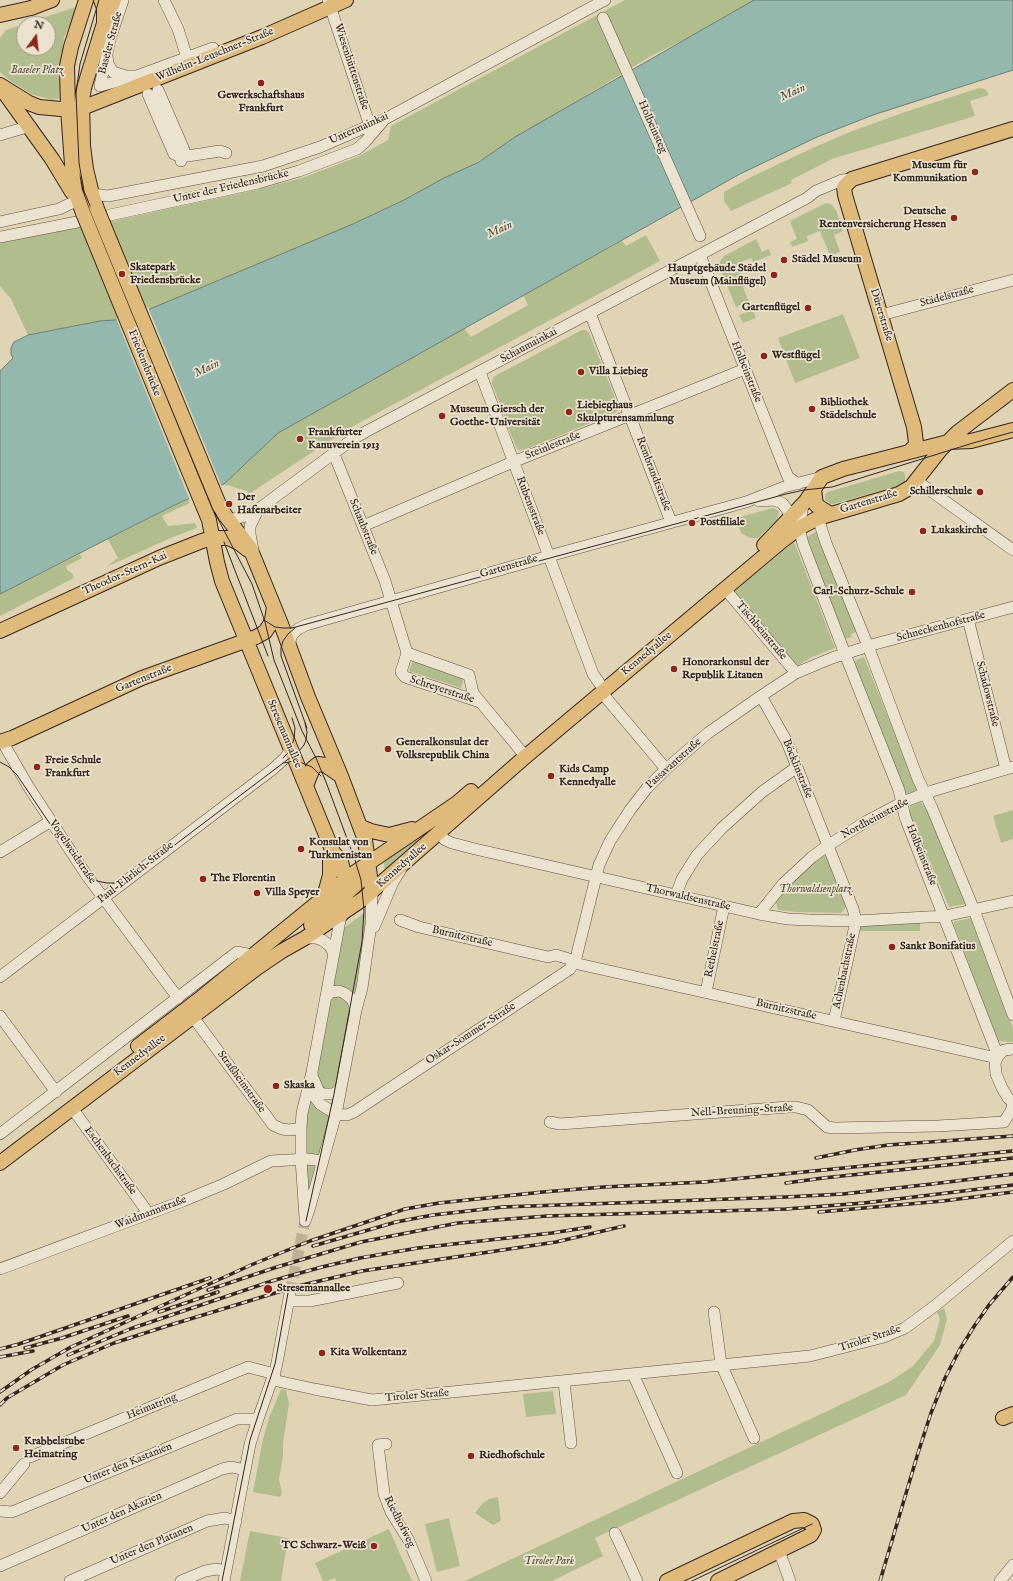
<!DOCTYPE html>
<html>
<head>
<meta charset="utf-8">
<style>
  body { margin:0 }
  #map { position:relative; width:1013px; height:1581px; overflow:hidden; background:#e0d4b5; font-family:"IM FELL English",serif }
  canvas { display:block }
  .north { position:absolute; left:16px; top:16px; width:40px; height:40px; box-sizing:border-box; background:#ebe3cf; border:1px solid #a29789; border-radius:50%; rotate:15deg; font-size:11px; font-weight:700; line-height:16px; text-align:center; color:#35251f }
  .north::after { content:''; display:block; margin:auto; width:14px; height:18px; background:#8f2418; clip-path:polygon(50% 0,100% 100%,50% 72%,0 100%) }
</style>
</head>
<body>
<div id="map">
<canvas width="1013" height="1581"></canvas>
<div class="north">N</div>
</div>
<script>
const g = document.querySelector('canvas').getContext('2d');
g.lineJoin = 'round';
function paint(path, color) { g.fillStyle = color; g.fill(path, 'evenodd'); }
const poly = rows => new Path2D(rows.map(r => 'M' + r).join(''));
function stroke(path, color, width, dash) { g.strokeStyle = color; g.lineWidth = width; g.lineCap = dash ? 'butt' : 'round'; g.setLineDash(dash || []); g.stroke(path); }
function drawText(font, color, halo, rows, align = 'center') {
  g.font = font + ' "IM FELL English",serif'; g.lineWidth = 3.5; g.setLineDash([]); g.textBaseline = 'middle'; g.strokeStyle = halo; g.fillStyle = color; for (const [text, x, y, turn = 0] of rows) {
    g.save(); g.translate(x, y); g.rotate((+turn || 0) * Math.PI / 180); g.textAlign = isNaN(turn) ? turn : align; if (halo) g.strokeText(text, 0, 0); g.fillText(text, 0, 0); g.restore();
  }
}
const green = poly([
  [625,0,764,0,651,56,481,160,406,199,353,224,150,309,115,320,100,321,28,335,11,299,0,286,0,242,113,221,251,191,302,178,357,157,388,140,391,126],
  [79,6,64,37,59,77,61,98,52,100,31,94,9,80,0,72,0,38,6,30,24,24,24,48,48,48,48,24,24,24],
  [979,88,985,89,989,95,970,101,975,116,832,159,791,180,792,183,731,211,724,201,724,192,751,177,817,146,850,132,905,112],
  [826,203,831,204,836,210,843,231,834,235,840,252,830,255,820,231,807,236,808,241,792,247,790,242,797,239,790,221],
  [646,235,660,261,346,430,249,494,247,491,227,485,226,486,224,484,278,433,464,328,471,337,528,305,523,295,622,241,626,246],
  [756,239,762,252,769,249,771,255,753,262,751,258,738,263,746,286,743,287,749,302,736,307,719,266,720,261,724,256],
  [753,310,756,318,743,323,739,315],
  [843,314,860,358,795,383,778,338],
  [582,330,586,330,589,333,618,405,618,410,615,413,524,450,519,450,516,447,493,386,492,383,493,377],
  [899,471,904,472,905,476,905,482,901,485,833,504,830,504,825,500,825,495,828,492],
  [188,499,190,503,162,516,168,526,195,523,197,528,173,537,106,567,118,558,108,539],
  [773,508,779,511,777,520,758,538,750,538,741,533,736,518],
  [817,531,856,632,851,634,852,637,844,639,805,538],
  [794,542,835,648,812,657,797,666,734,592],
  [80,554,82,558,66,566,67,570,72,573,74,578,0,616,0,594],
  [864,657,916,787,916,792,911,796,907,795,904,791,854,661],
  [413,660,464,677,461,688,409,671],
  [920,801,926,808,965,904,949,907,910,814,910,806,912,802],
  [1013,810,1013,839,1001,843,993,816],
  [441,822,385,876,384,860],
  [824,855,826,855,846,907,841,913,797,912,778,910,775,900,792,879],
  [368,910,358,997,332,989,340,931],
  [971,918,1013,1028,1013,1042,998,1041,953,922],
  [920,922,920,931,858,931,858,926],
  [332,996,345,996,352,1010,338,1084,330,1090,321,1089,315,1070,327,1003],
  [310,1085,332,1114,321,1153,318,1155,309,1156,303,1152],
  [303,1163,316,1163,309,1197],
  [944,1308,947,1319,940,1345,906,1395,595,1538,603,1556,552,1581,465,1581,889,1382,912,1367,934,1341,940,1319,937,1312],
  [281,1389,286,1390,289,1403,283,1444,283,1457,279,1479,282,1493,280,1497,253,1492,263,1439,269,1418],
  [553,1391,556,1414,526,1417,523,1394],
  [498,1497,501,1521,493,1525,475,1513,482,1504,489,1499],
  [449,1518,460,1566,437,1572,425,1524],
  [389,1529,412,1581,336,1581,335,1578,328,1581,323,1581,315,1563],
  [250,1531,288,1538,281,1581,240,1581]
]);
const water = poly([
  [754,0,1013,0,1013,70,873,115,817,137,740,174,278,433,224,484,181,502,125,530,0,594,0,371,13,358,11,354,11,348,14,342,28,335,100,321,115,320,150,309,353,224,406,199,444,178,479,162,515,137,754,0]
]);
const pier = poly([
  [148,307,222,487,190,501,116,318]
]);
const minorTunnel = poly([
  [290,1293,305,1221]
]);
const minor = poly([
  [123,0,110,39,100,86,137,76],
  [164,0,178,29,188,61],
  [328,0,372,132],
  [603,18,700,236],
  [107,56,108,64,113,72,126,76,137,76,213,48],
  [158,90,184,150,181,161],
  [148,94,174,154,181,157,220,151,226,153],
  [0,135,30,126],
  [92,194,108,196,263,166,320,147,385,119,605,0],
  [110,215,258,183,299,171,357,149,365,142,383,121],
  [0,222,59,209,78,200],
  [0,237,77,222],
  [700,255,788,477,798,484],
  [590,313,671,522],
  [881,315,1013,280],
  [480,372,593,674,600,684],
  [334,454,385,581,407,653,469,675,473,693,521,751],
  [917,481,1013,550],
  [759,501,774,500,782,503,789,512,788,520],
  [803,505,799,528,803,544,845,654,899,790,905,817,998,1056],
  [225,515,228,518,234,519,246,516,260,508,353,439,367,431,807,198,816,191,842,180,852,179],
  [818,518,826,543,868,646,918,779,932,808,974,910,1013,1015],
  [363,526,513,462,745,369],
  [253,550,250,534,250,526,258,510],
  [725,589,796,673],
  [968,619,1006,769],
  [290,648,290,641,292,635,298,629,306,625,549,556,746,502,784,487,822,477],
  [407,653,401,672,405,677,480,702],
  [602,693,666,769],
  [761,696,787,742,853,909,856,921,834,1021],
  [2,741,28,786,87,876,178,998],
  [439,833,445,840,452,843,475,849,759,914,788,919,810,920,856,921,945,916,1013,901],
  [0,852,51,821],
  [676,895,682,879,697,855,722,828,762,792,797,767],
  [759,914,783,884,812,857,827,846,867,821,903,802,932,791,1013,767],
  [400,920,419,927,548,957,556,955,569,959,574,963,997,1058],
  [374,927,393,882,401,869],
  [305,938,316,938,322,940,330,946,334,954],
  [0,977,273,769,285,758,291,749],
  [706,992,724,906],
  [326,997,331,992,339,991,344,993,352,999,356,1010],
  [0,1016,56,1092],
  [193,1017,273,1125,282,1129,290,1130,301,1128],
  [1013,1049,1004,1050,998,1056,995,1063,996,1074,1002,1088,1008,1098,1013,1102],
  [312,1072,314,1096,320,1104,336,1114,347,1115,354,1112,570,969,576,958,599,865,610,841,630,810,647,788,666,769,708,733,761,696,796,673,832,658,875,644,1013,607],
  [314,1080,319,1092,324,1094,334,1094,341,1088],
  [72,1108,149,1214],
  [550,1122,560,1124,788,1107,796,1107,808,1110,827,1127,834,1128,938,1126,1004,1122,1011,1111,1013,1104],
  [0,1134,237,952,247,954,251,956],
  [305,1218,301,1159,301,1128,302,1113,312,1072,341,915],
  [305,1221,309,1210,336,1114,356,1010,362,988,371,924,372,891],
  [0,1269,183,1201,224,1184,271,1161,307,1159,323,1161],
  [289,1301,310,1301,398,1283],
  [714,1312,721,1364,754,1438],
  [633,1374,677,1473],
  [273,1380,314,1389,372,1400,810,1356,884,1337,905,1328,936,1305,1013,1241],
  [564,1382,571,1443],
  [386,1444,378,1445,384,1494,391,1512,408,1539,426,1581],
  [30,1457,248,1367,275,1374],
  [0,1493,24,1464],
  [0,1511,12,1512,237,1419,258,1419],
  [615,1533,637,1581],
  [779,1551,790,1581],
  [0,1566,222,1469,232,1467,245,1470],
  [70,1581,207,1521,225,1518,236,1521],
  [181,1581,205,1571,217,1569,226,1571],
  [224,1581,250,1444,258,1419,276,1368,290,1293],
  [1000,1581,1013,1565]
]);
const major = poly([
  [101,0,104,8,104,21],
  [0,15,31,8,52,0],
  [0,85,29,103,39,107,61,109,82,108,262,37,346,0],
  [4,92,52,159,72,192],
  [97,209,92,194,86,169,83,146,82,100,84,88,104,23,114,0],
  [83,213,75,191,73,179,68,109,67,66,71,47,86,0],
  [909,452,915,446,916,443,914,427,845,195,844,187,852,179,1013,129],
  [187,467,209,520,217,562,222,581,333,852,341,861,345,880,346,895,341,915],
  [814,489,816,505,830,514],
  [220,507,225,515,250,548,281,624,308,697,341,776,365,840,372,891],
  [764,545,806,501,822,477,843,469,948,442,971,441,1013,430],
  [0,631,159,558,202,541,213,538,228,538,239,543,248,550],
  [0,742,12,738,142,678,256,637,265,632,269,626,272,620,274,607],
  [306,786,313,768,318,764,325,765,341,776],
  [361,827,371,831,389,835,412,829],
  [321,898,326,890,330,875,330,860,333,852],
  [311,925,358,883,367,867],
  [138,1046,202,997,354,873,457,803,471,791],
  [0,1163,257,968,282,951,305,938,363,899,525,757,782,541,799,528,818,518,899,494,911,487,941,449,958,432,1013,390],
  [1003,1418,1013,1414],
  [667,1581,793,1521,804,1520,812,1524,814,1530,811,1535,718,1581]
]);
const tram = poly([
  [99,0,80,64,76,93,79,163,84,191,217,517,252,584,265,622,274,660,302,731,316,758,326,782,355,860,361,880,364,910,362,942,334,1094,306,1221],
  [224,542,268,656],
  [264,620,275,627,283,628,292,628,786,494,804,490,832,487,973,443,1013,432],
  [295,628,288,634,283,641,281,648,281,656,307,728],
  [283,758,289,752,294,739,295,728,292,718],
  [0,762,9,767,17,775,81,870,90,877,97,881,107,883,117,883,126,881,135,875,299,751,304,745,306,740,307,732,305,723],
  [284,763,294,761,302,763,312,767,321,776],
  [222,1581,250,1440,275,1364,288,1293],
  [692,1581,812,1524]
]);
const rail = poly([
  [816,1158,855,1150,888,1145,1013,1136],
  [786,1183,823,1178,1013,1158],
  [819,1212,943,1201,1013,1192],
  [313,1246,396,1222,433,1215,503,1207,786,1197,843,1194,932,1184,1013,1174],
  [208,1290,277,1267,361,1242,458,1223,547,1216,786,1209,864,1203,1013,1185],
  [159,1312,218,1292],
  [25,1348,62,1338,128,1316],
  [0,1349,19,1344,210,1278],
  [68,1355,130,1329,275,1280,322,1267,360,1258,418,1248,552,1233,590,1227],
  [0,1357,33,1351],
  [0,1392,31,1370,71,1347,251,1265,310,1241,405,1209,439,1203,543,1192,604,1187,704,1182,1013,1151],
  [0,1405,7,1398,63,1365,114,1343,167,1326,298,1286,362,1271,556,1242,624,1226],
  [880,1581,918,1453,931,1413,945,1378,960,1349,975,1325,989,1305,1013,1277]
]);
const majorBridge = poly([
  [97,209,220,507],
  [83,213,187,467]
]);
const markers = [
  [261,83,4,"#8f2418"],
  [975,172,4,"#8f2418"],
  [954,218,4,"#8f2418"],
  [784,260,4,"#8f2418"],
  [122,274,4,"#8f2418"],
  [774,275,4,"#8f2418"],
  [808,308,4,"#8f2418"],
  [764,356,4,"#8f2418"],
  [581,372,4,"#8f2418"],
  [812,409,4,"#8f2418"],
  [569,412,4,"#8f2418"],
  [442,416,4,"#8f2418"],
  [300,439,4,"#8f2418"],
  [980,492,4,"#8f2418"],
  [229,504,4,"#8f2418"],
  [692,523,4,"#8f2418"],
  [923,531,4,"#8f2418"],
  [912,592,4,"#8f2418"],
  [674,669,4,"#8f2418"],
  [388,749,4,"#8f2418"],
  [37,767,4,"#8f2418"],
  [551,776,4,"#8f2418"],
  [301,849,4,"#8f2418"],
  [203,879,4,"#8f2418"],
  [257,893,4,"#8f2418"],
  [892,947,4,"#8f2418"],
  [276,1086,4,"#8f2418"],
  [268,1289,5,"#8f2418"],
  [322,1353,4,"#8f2418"],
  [16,1448,4,"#8f2418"],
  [471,1456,4,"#8f2418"],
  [374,1546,4,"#8f2418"]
];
const streetNames = [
  ["Baseler Straße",111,43,-75],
  ["Wilhelm-Leuschner-Straße",215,55,-22],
  ["Wiesenhüttenstraße",351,67,72],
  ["Holbeinsteg",652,127,66],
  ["Untermainkai",359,129,-24],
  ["Unter der Friedensbrücke",231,187,-13],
  ["Städelstraße",947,297,-15],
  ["Dürerstraße",881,315,73],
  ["Schaumainkai",529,346,-28],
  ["Friedensbrücke",144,363,68],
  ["Holbeinstraße",746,372,68],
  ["Steinlestraße",553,446,-22],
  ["Rembrandtstraße",653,474,69],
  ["Gartenstraße",869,502,-17],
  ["Rubensstraße",530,506,69],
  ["Schaubstraße",363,527,68],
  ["Gartenstraße",509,567,-16],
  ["Theodor-Stern-Kai",125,574,-24],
  ["Schneckenhofstraße",941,627,-15],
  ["Tischbeinstraße",761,631,50],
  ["Kennedyallee",647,654,-40],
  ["Gartenstraße",144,679,-22],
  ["Schreyerstraße",442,690,18],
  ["Schadowstraße",987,694,76],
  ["Stresemannallee",284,734,67],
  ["Passavantstraße",674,764,-42],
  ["Böcklinstraße",797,769,68],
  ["Nordheimstraße",875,819,-28],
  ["Vogelweidstraße",72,852,56],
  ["Holbeinstraße",921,855,68],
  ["Kennedyallee",402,866,-41],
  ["Paul-Ehrlich-Straße",136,873,-38],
  ["Thorwaldsenstraße",688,898,13],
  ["Burnitzstraße",462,937,13],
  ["Rethelstraße",715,949,-78],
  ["Achenbachstraße",845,971,-78],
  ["Burnitzstraße",786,1010,13],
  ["Oskar-Sommer-Straße",471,1034,-33],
  ["Kennedyallee",140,1056,-37],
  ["Straßheimstraße",241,1082,54],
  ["Nell-Breuning-Straße",742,1111,-3],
  ["Eschenbachstraße",110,1161,54],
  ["Waidmannstraße",151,1213,-21],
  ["Tiroler Straße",870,1339,-18],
  ["Tiroler Straße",417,1396,-5],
  ["Heimatring",152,1407,-22],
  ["Unter den Kastanien",128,1464,-22],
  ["Unter den Akazien",122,1513,-24],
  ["Riedhofweg",399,1522,63],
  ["Unter den Platanen",152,1545,-23]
];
const parkNames = [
  ["Baseler Platz",37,71],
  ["Thorwaldsenplatz",815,890],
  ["Tiroler Park",549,1562]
];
const poiNames = [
  ["Gewerkschaftshaus",261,96,"center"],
  ["Frankfurt",261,109,"center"],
  ["Museum für",967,166,"right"],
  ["Kommunikation",967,179,"right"],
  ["Deutsche",946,212,"right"],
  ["Rentenversicherung Hessen",946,225,"right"],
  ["Städel Museum",792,260],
  ["Skatepark",130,268],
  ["Friedensbrücke",130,281],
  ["Hauptgebäude Städel",766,269,"right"],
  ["Museum (Mainflügel)",766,282,"right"],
  ["Gartenflügel",800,308,"right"],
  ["Westflügel",772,356],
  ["Villa Liebieg",589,372],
  ["Bibliothek",820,403],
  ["Städelschule",820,416],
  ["Liebieghaus",577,406],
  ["Skulpturensammlung",577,419],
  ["Museum Giersch der",450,410],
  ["Goethe-Universität",450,423],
  ["Frankfurter",308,433],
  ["Kanuverein 1913",308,446],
  ["Schillerschule",972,492,"right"],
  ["Der",237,498],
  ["Hafenarbeiter",237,511],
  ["Postfiliale",700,523],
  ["Lukaskirche",931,531],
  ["Carl-Schurz-Schule",904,592,"right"],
  ["Honorarkonsul der",682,663],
  ["Republik Litauen",682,676],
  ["Generalkonsulat der",396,743],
  ["Volksrepublik China",396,756],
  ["Freie Schule",45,761],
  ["Frankfurt",45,774],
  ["Kids Camp",559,770],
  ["Kennedyalle",559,783],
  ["Konsulat von",309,843],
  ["Turkmenistan",309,856],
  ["The Florentin",211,879],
  ["Villa Speyer",265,893],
  ["Sankt Bonifatius",900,947],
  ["Skaska",284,1086],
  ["Stresemannallee",277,1289],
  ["Kita Wolkentanz",330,1353],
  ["Krabbelstube",24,1442],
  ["Heimatring",24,1455],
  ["Riedhofschule",479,1456],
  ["TC Schwarz-Weiß",366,1546,"right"]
];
const waterNames = [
  ["Main",793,93,-25],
  ["Main",500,230,-25],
  ["Main",207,369,-26]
];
paint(green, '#b2bd8d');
paint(water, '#94b8ae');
stroke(water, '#6e7d75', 1);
paint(pier, '#e0d4b5');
stroke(minorTunnel, '#beb197', 11, [11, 5.5]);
stroke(minor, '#605144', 12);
stroke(major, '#35251f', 16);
stroke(minor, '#ebe3cf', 11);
stroke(major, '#e0ba7a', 14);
stroke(tram, '#35251f', 1);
stroke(rail, '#35251f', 3.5);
stroke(rail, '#ebe3cf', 2, [6]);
stroke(majorBridge, '#35251f', 16, []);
stroke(majorBridge, '#e0ba7a', 14);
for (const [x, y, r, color] of markers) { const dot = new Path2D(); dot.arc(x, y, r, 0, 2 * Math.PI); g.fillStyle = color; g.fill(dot); stroke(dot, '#ebe3cf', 1.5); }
drawText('11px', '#35251f', '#ebe3cf', streetNames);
drawText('italic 11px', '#544b3a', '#ebe3cf', parkNames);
drawText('bold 11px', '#35251f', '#ebe3cf', poiNames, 'left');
drawText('italic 12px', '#4d4a43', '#ebe3cf', waterNames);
</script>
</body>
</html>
